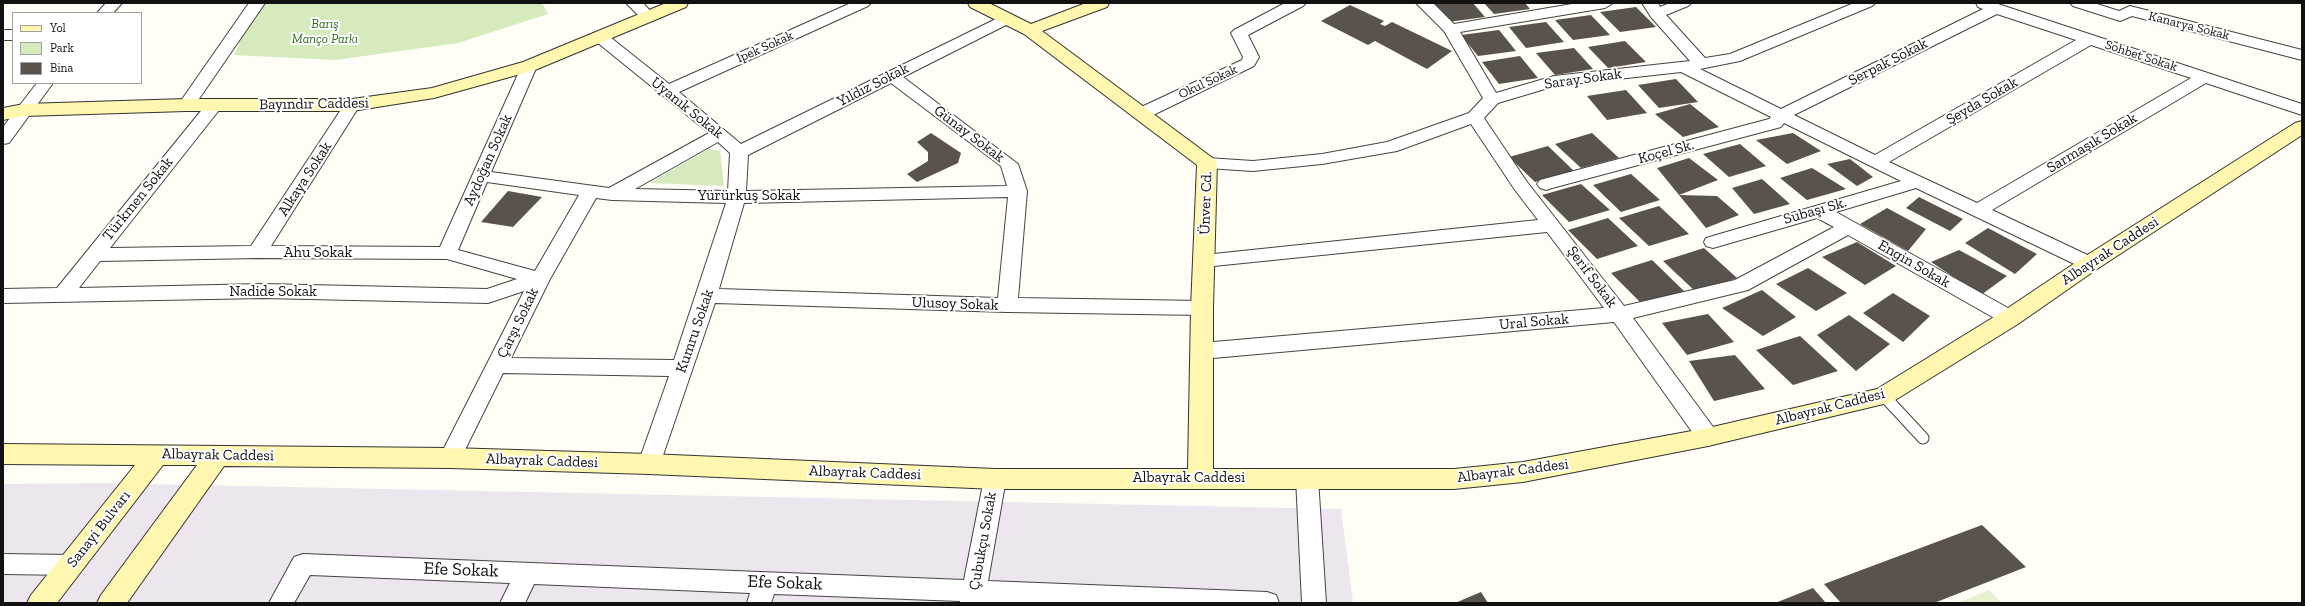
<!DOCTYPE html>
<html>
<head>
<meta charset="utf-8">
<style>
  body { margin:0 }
  #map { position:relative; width:2305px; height:606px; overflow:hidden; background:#fffdf5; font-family:"Zilla Slab",serif }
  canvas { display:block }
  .frame { position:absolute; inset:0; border:4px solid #111; pointer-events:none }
  .legend { position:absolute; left:12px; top:12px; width:130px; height:72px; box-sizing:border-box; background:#fff; border:1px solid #a0a0a0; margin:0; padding:5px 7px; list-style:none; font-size:12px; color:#111 }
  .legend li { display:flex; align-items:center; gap:8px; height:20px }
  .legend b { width:20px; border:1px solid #a0a0a0 }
</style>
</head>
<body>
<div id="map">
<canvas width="2305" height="606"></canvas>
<div class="frame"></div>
<ul class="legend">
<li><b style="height:5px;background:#fff6b0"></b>Yol</li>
<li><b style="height:11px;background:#d5ebbd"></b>Park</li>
<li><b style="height:11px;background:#5a524d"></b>Bina</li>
</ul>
</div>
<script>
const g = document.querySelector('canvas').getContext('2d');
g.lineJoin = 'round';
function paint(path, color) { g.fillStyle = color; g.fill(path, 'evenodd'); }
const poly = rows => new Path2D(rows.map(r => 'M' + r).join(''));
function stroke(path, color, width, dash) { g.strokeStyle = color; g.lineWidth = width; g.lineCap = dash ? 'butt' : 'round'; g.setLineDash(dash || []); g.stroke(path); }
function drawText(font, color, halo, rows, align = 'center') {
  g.font = font + ' "Zilla Slab",serif'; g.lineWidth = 4; g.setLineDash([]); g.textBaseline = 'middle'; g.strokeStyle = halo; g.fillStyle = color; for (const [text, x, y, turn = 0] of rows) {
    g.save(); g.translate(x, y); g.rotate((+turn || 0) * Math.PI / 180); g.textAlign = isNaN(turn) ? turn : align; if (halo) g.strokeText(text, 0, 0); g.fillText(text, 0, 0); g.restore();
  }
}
const industrial = poly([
  [99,483,1341,509,1353,603,3,603,3,484]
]);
const green = poly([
  [266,3,542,3,548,14,458,43,335,60,234,55,246,28],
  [709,149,720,151,724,186,649,183]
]);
const pitch = poly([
  [1989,590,2002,603,1957,603]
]);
const building = poly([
  [1433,3,1473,3,1485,17,1448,22],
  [1484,3,1525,3,1530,9,1494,14],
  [1350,5,1384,21,1380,24,1385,26,1392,22,1452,51,1427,69,1375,41,1368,45,1321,21],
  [1636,7,1656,27,1620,32,1600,12],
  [1591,15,1610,35,1573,40,1555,20],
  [1546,22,1564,42,1526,48,1509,27],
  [1499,30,1516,51,1478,56,1461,35],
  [1625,41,1646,62,1608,68,1588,47],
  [1574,48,1593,69,1555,75,1536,53],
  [1520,56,1538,78,1499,84,1482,62],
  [1676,79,1698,102,1659,108,1638,85],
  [1626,90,1647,113,1607,120,1587,96],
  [1690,104,1719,127,1683,137,1655,114],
  [931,133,961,153,958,163,917,182,907,174,928,161,928,152,917,142],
  [1592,133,1619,158,1581,168,1555,144],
  [1793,133,1821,151,1787,164,1756,140],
  [1740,144,1766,166,1729,177,1703,154],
  [1548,146,1574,171,1535,182,1509,157],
  [1689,158,1718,180,1679,195,1657,168],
  [1850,159,1873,177,1857,186,1827,164],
  [1812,168,1846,189,1807,200,1780,178],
  [1631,174,1660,200,1621,212,1593,185],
  [1762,179,1790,204,1754,214,1732,188],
  [1581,184,1610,210,1569,222,1542,195],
  [508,191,542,197,513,227,481,222],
  [1679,195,1717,196,1739,215,1706,228],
  [1919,197,1963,219,1950,231,1906,208],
  [1659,206,1689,234,1649,246,1619,218],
  [1887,208,1926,229,1908,251,1860,224],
  [1608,218,1638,246,1597,259,1568,230],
  [1988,228,2037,254,2015,274,1965,243],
  [1857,242,1896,266,1865,285,1822,257],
  [1704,248,1737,278,1696,292,1663,261],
  [1959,250,2007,276,1981,295,1931,262],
  [1652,260,1684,291,1642,304,1611,273],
  [1808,268,1847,293,1816,311,1776,284],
  [1762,290,1796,317,1763,336,1722,308],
  [1893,293,1930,316,1903,342,1863,313],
  [1708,314,1734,342,1687,355,1662,323],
  [1849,315,1890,344,1856,371,1817,335],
  [1800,336,1838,371,1793,385,1756,350],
  [1735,355,1765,389,1714,401,1689,361],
  [1982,525,2026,567,1934,603,1841,603,1824,584],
  [1813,588,1826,603,1775,603],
  [1481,592,1488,603,1455,603]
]);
const lane = poly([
  [1884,396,1923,438]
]);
const street = poly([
  [106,3,122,3,113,13,97,13,106,3],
  [249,3,265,3,192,109,180,109,178,105,249,3],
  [626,3,643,3,655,16,652,19,647,21,642,19,626,3],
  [851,3,871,3,868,6,679,92,741,144,1002,16,1012,16,1015,19,1012,22,903,77,1018,164,1027,191,1018,298,1202,301,1209,303,1212,308,1209,313,1202,315,1007,312,715,303,660,464,657,470,649,473,641,470,638,464,669,376,503,373,458,464,450,467,442,464,439,458,524,291,488,303,263,298,3,303,3,289,57,288,209,101,215,100,221,101,223,105,110,248,251,246,344,105,346,101,352,100,358,101,360,105,271,246,440,247,523,63,535,63,537,66,491,172,609,188,709,133,593,39,591,36,593,33,605,33,669,84,851,3],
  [891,83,1001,166,1007,186,746,191,748,155,891,83],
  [718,142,730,153,728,191,635,189,718,142],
  [487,182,579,195,535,271,458,250,487,182],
  [1008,197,998,298,719,289,744,203,1008,197],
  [596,198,612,200,726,203,674,360,511,358,550,279,596,198],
  [257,258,447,259,517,279,487,289,263,284,79,288,100,261,257,258],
  [1285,3,1306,3,1303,6,1248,35,1259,57,1254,66,1149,117,1137,117,1135,113,1137,109,1242,60,1243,57,1231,33,1234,30,1285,3],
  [1416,3,1433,3,1454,24,1578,3,1613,3,1605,8,1460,32,1496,93,1554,76,1690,61,1651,17,1642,3,1658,3,1660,7,1670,3,1691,3,1688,6,1666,15,1705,58,1730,54,1854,3,1875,3,1872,6,1740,61,1700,69,1781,109,1983,9,1978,7,1976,3,1995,3,2302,104,2302,115,2206,83,1992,210,2096,259,2099,264,2096,269,2089,271,1916,188,1836,212,2017,313,2020,318,2017,323,2010,325,2003,323,1848,235,1748,290,1633,318,1716,431,1719,437,1716,443,1708,446,1700,443,1614,322,1202,359,1195,356,1192,351,1195,346,1202,343,1604,308,1547,232,1204,267,1197,266,1194,261,1197,256,1204,255,1538,220,1515,190,1471,124,1397,151,1322,164,1253,171,1207,168,1201,167,1198,163,1201,159,1207,158,1253,161,1322,154,1387,142,1469,113,1483,98,1444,31,1416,3],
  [1997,14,2076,40,1875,155,1794,115,1997,14],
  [2091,45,2191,78,1977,203,1889,162,2091,45],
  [1681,72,1771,117,1769,119,1540,180,1537,184,1540,188,1546,190,1552,188,1781,127,1784,123,1901,181,1706,238,1704,242,1706,246,1713,248,1817,218,1834,227,1735,280,1624,306,1527,182,1484,118,1498,103,1555,86,1681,72],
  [2070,3,2094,3,2119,11,2130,6,2302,50,2302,60,2132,16,2120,21,2073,6,2070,3],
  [3,30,13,30,13,40,3,40,3,30],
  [37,83,53,83,9,143,3,144,3,127,37,83],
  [1307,469,1315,472,1318,478,1326,603,1302,603,1296,478,1299,472,1307,469],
  [995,470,1003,473,1006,479,988,581,1267,592,1276,595,1279,603,960,603,960,601,774,594,771,603,747,603,750,593,534,584,525,603,500,603,510,583,310,575,294,603,269,603,294,557,303,554,964,580,984,479,987,473,995,470],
  [3,554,71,555,80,558,83,565,80,572,71,575,3,574,3,554]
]);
const secondary = poly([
  [666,3,688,3,686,7,535,70,434,98,352,111,186,111,24,116,3,120,3,108,24,104,186,99,352,99,432,88,523,62,666,3],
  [968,3,989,3,1031,24,1086,3,1109,3,1107,7,1042,31,1214,159,1217,163,1213,308,1213,469,1454,469,1523,462,1708,428,1877,389,2002,312,2081,259,2295,123,2302,121,2302,135,2097,269,2018,324,1892,402,1708,446,1523,482,1454,489,995,489,649,474,450,468,224,466,127,603,97,603,101,595,197,465,163,465,57,603,27,603,31,595,135,465,3,464,3,444,450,448,649,454,995,469,1188,469,1191,308,1197,165,1024,34,970,7,968,3]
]);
const farParknames = [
  ["Barış",325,24],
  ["Manço Parkı",325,39]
];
const farStreetnames = [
  ["Kanarya Sokak",2189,26,14],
  ["İpek Sokak",765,47,-24],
  ["Sohbet Sokak",2141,56,18],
  ["Okul Sokak",1208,82,-25]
];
const streetNames = [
  ["Serpak Sokak",1888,62,-27],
  ["Saray Sokak",1583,79,-8],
  ["Yıldız Sokak",873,85,-27],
  ["Şeyda Sokak",1982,101,-30],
  ["Bayındır Caddesi",314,104,-1],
  ["Uyanık Sokak",687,108,39],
  ["Günay Sokak",969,134,37],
  ["Sarmaşık Sokak",2092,143,-31],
  ["Koçel Sk.",1666,152,-15],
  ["Aydoğan Sokak",488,160,-66],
  ["Alkaya Sokak",305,179,-57],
  ["Yürürkuş Sokak",749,196],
  ["Türkmen Sokak",138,199,-51],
  ["Ünver Cd.",1206,203,-88],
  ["Subaşı Sk.",1815,211,-16],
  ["Albayrak Caddesi",2110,251,-33],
  ["Ahu Sokak",318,253],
  ["Engin Sokak",1914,264,30],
  ["Şerif Sokak",1592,277,53],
  ["Nadide Sokak",273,292],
  ["Ulusoy Sokak",955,304,2],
  ["Ural Sokak",1534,322,-5],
  ["Çarşı Sokak",518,323,-64],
  ["Kumru Sokak",695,331,-71],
  ["Albayrak Caddesi",1830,407,-14],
  ["Albayrak Caddesi",218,455,1],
  ["Albayrak Caddesi",542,461,2],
  ["Albayrak Caddesi",1513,471,-7],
  ["Albayrak Caddesi",865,473,2],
  ["Albayrak Caddesi",1189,478],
  ["Sanayi Bulvarı",99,529,-52],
  ["Çubukçu Sokak",983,541,-80]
];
const nearStreetnames = [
  ["Efe Sokak",461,570,2],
  ["Efe Sokak",785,583,2]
];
paint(industrial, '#eee6ef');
paint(green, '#d5ebbd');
paint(pitch, '#e6f2cf');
paint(building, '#5a524d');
stroke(lane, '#444', 13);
stroke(street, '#444', 2);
stroke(secondary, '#333', 2);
stroke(lane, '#fff', 11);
paint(street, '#fff');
paint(secondary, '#fff6b0');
drawText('italic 13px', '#2f6b1f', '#fff', farParknames);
drawText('13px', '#111', '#fff', farStreetnames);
drawText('15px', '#111', '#fff', streetNames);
drawText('18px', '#111', '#fff', nearStreetnames);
</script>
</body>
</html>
